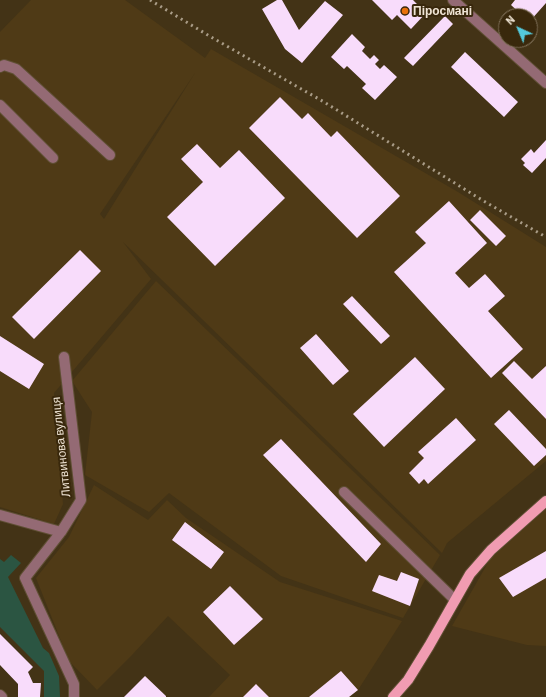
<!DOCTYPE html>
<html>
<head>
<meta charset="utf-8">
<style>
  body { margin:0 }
  #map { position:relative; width:546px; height:697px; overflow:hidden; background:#433316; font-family:Barlow,sans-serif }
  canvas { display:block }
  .north { position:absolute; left:498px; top:8px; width:40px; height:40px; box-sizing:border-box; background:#39280c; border:1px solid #82735c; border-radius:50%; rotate:316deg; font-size:11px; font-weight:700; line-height:16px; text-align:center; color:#efe4d4 }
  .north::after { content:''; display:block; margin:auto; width:14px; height:18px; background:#54cadd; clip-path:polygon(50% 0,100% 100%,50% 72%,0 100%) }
</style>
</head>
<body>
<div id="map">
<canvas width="546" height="697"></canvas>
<div class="north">N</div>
</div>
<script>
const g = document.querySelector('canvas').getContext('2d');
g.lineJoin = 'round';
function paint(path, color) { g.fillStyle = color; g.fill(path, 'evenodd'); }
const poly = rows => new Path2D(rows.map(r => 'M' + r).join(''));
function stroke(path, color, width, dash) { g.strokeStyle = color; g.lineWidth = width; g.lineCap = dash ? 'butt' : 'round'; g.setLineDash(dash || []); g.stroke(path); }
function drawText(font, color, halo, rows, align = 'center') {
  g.font = font + ' Barlow,sans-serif'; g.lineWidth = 4; g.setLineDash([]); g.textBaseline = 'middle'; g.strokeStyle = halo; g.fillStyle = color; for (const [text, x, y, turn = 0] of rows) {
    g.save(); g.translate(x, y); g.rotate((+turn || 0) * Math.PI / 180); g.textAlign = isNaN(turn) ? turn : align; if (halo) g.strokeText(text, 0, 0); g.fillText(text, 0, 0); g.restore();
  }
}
const built = poly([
  [31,0,125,0,205,58,211,49,458,192,546,247,546,461,447,543,442,553,123,242,151,279,54,393,63,504,54,524,0,507,0,32],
  [195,73,104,219,100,214],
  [156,281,440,555,403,618,281,576,169,493,149,512,85,475,92,412,72,381],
  [94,485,148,520,167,500,186,518,280,582,402,621,358,690,349,697,209,697,230,675,168,616,132,655,97,690,69,661,36,578,69,537],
  [546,509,546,646,527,645,452,626,490,559]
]);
const green = poly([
  [11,555,21,563,8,577,43,648,49,653,59,676,60,697,44,697,44,671,0,627,0,559,4,562]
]);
const building = poly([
  [277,0,282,0,299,30,325,1,343,15,302,63,285,49,262,9],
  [372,0,413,0,426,13,411,29,397,15,392,20],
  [515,0,546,0,546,3,530,21,530,16,523,16,511,5],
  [445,16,453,24,413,66,404,58],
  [352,34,365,47,362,51,370,59,374,55,379,60,375,64,380,69,384,65,397,77,375,100,362,88,366,84,347,66,344,69,331,57],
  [465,52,518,102,504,117,451,67],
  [280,97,302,119,308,113,331,137,337,131,400,196,357,238,249,128],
  [546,140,546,158,532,173,523,165,525,163,521,159,531,149,534,153],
  [197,144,220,168,239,150,285,198,215,266,167,217,203,182,181,159],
  [449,201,487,243,455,273,469,288,485,274,505,296,488,311,523,349,491,378,394,272,426,243,415,232],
  [480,210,506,236,496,246,470,220],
  [80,250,101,271,34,339,12,317],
  [352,296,390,336,381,344,343,304],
  [316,334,349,371,333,385,300,348],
  [0,336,44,364,29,389,0,371],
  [415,357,445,389,384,447,353,414],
  [514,361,532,379,546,366,546,419,502,373],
  [509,410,546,449,546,455,534,466,494,424],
  [456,418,476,440,428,484,424,479,419,484,409,473,424,458,418,452],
  [281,439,381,544,366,562,263,455],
  [185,522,224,552,211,569,172,540],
  [546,551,546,578,513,597,499,578],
  [401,572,419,579,410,606,372,591,379,575,397,581],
  [230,586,263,619,234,645,203,612],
  [0,634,33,667,28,672,33,683,41,683,40,697,18,697,18,684,0,665],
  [341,671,358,690,349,697,309,697],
  [145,676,166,696,166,697,124,697],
  [256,684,269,697,243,697]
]);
const minor = poly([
  [453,0,546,83],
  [0,67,4,65,16,69,110,155],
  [0,105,53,158],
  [64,357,81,500,61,532,25,578,74,684,74,697],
  [344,492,455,600],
  [0,515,61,532],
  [0,695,2,697]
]);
const major = poly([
  [393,697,408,680,429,646,470,574,491,550,546,501]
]);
const rail = poly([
  [150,0,211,37,324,102,482,200,546,237]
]);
const markers = [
  [405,11,4,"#e8710a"]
];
const poiNames = [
  ["Піросмані",413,11]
];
const streetNames = [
  ["Литвинова вулиця",61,447,-96]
];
paint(built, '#4f3a16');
paint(green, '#2b5542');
paint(building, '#f8dcfb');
stroke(minor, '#5f4f34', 12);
stroke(major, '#5f4f34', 12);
stroke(minor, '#946a74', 10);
stroke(major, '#f19cb2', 10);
stroke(rail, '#a99c87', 3, [2, 4]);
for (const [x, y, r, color] of markers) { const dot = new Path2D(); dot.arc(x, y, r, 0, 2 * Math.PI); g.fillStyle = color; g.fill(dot); stroke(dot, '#39280c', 1.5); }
drawText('bold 12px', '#efe4d4', '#39280c', poiNames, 'left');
drawText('12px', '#efe4d4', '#39280c', streetNames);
</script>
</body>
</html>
